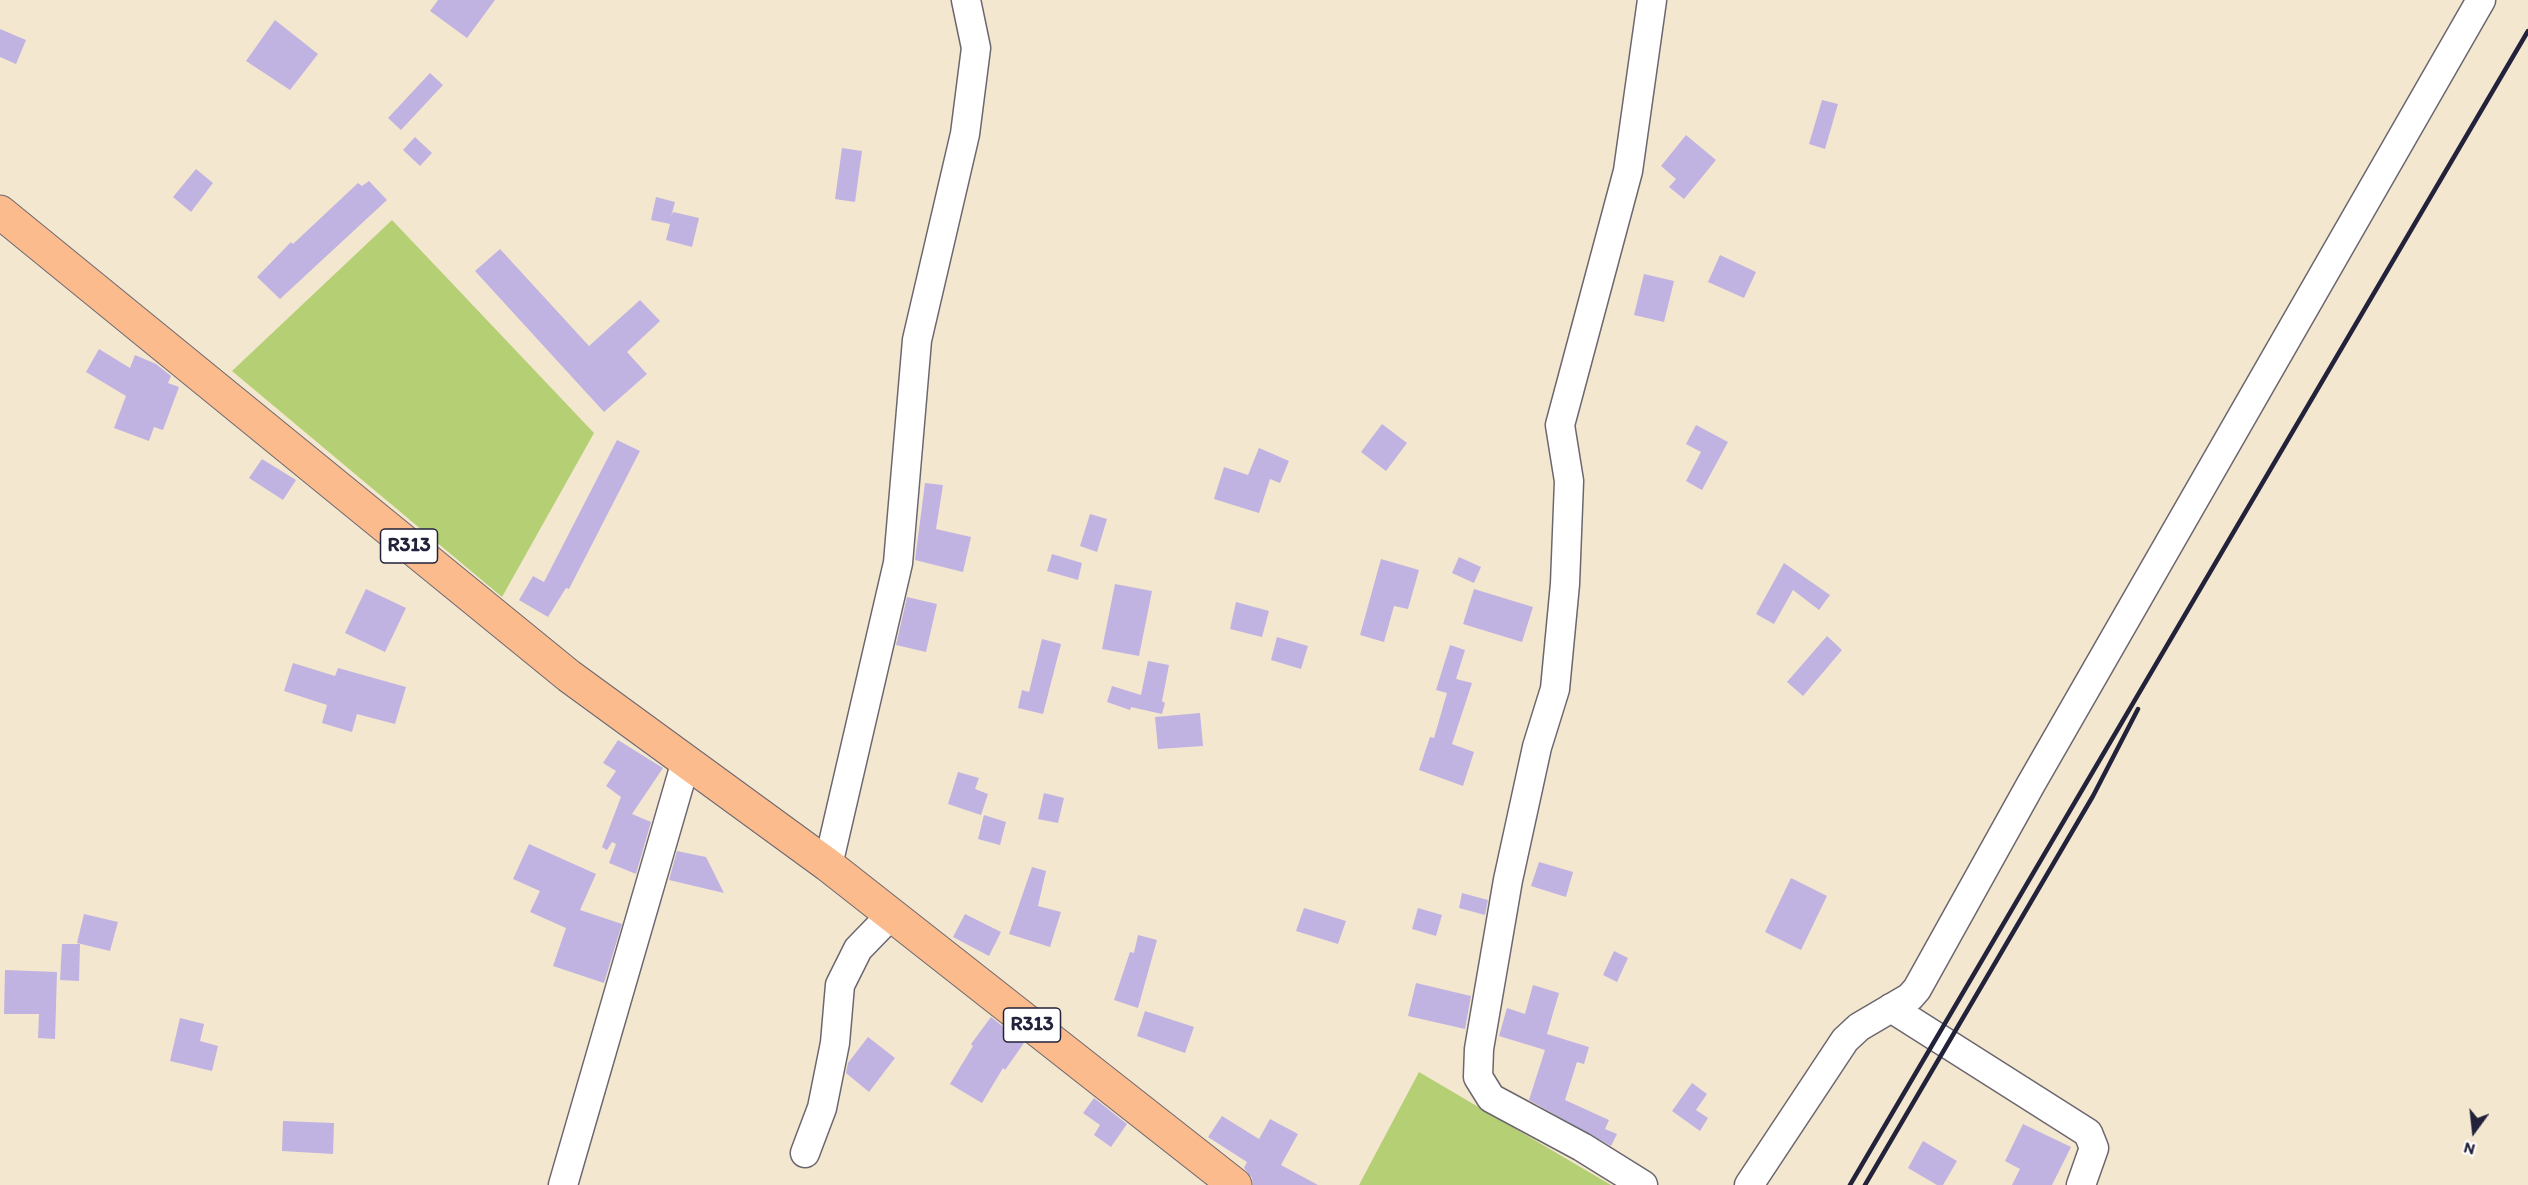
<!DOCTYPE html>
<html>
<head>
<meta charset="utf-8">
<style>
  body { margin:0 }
  #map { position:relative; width:2528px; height:1185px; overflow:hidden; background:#f4e7d0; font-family:Itim,sans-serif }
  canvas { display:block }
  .north { position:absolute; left:2444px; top:1101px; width:60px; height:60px; -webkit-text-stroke:4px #fff; paint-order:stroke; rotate:195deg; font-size:16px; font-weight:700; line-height:24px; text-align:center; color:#22223b }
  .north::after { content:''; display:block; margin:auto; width:21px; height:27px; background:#22223b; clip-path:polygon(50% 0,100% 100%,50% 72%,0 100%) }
</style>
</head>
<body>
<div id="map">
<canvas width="2528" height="1185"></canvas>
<div class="north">N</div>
</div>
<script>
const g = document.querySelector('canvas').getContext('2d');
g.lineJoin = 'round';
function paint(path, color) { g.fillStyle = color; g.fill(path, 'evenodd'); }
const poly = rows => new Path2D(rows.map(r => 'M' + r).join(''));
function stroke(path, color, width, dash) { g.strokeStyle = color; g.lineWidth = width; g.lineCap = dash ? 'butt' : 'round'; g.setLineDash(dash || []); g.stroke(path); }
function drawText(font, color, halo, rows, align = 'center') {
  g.font = font + ' Itim,sans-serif'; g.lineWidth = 4.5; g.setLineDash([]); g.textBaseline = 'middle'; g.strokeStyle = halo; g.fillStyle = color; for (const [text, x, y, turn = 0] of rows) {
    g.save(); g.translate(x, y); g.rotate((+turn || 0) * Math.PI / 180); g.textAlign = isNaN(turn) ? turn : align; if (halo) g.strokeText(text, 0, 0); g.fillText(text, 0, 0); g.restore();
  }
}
const green = poly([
  [392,220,594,433,502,597,232,371],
  [1419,1072,1611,1185,1359,1185]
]);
const building = poly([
  [438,0,495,0,467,38,430,11],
  [275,20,318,54,290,90,246,61],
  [0,29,26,40,16,64,0,57],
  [430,73,443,85,401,130,388,118],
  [1822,100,1838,104,1825,149,1809,144],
  [1686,135,1716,160,1684,199,1669,187,1676,179,1661,166],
  [415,137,432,153,420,166,403,150],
  [842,148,862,151,855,202,835,199],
  [196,169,213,183,191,212,173,197],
  [369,181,387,200,280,299,257,277,291,242,293,244,358,183,362,186],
  [656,197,675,202,671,217,673,212,699,218,692,247,666,240,670,224,651,220],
  [500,249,589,346,640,300,660,321,627,352,647,374,604,412,475,271],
  [1720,255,1756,272,1744,298,1708,282],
  [1644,274,1674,281,1664,322,1634,315],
  [99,349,130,368,135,355,156,364,171,376,168,383,179,387,163,430,154,427,149,441,114,428,126,396,86,372],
  [1382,424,1407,443,1386,471,1361,452],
  [1696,425,1728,442,1702,490,1686,481,1701,452,1686,444],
  [617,440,640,451,569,589,566,588,548,617,519,600,533,576,544,582],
  [1259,448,1289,461,1280,483,1270,479,1259,513,1214,499,1224,467,1248,475],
  [262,459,296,480,283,500,249,478],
  [925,483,943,485,936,529,971,537,963,572,915,560],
  [1090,514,1107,519,1097,552,1080,546],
  [1052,554,1082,563,1078,580,1047,571],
  [1459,557,1481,567,1474,583,1452,573],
  [1381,559,1419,570,1408,609,1394,606,1384,642,1360,635],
  [1784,563,1830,595,1819,610,1793,590,1774,624,1756,614],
  [1115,584,1152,591,1139,656,1102,649],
  [366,589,406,608,385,652,345,633],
  [1474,589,1533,607,1522,642,1463,624],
  [907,597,937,604,926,652,896,645],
  [1236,602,1269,611,1262,637,1230,629],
  [1827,636,1842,650,1803,696,1787,682],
  [1277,637,1308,646,1301,669,1271,660],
  [1042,639,1061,644,1043,714,1018,708,1022,690,1029,692],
  [1450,645,1465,650,1456,679,1472,683,1452,744,1474,752,1463,786,1419,770,1430,737,1434,738,1447,693,1436,690],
  [1148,661,1169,665,1162,701,1165,703,1162,714,1131,707,1130,710,1107,702,1112,686,1141,695],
  [293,663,335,676,338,668,406,687,395,724,357,714,352,732,322,723,327,705,284,691],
  [1200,713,1203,746,1158,749,1155,717],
  [618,740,663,768,632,814,651,822,636,874,609,863,616,844,612,842,607,850,602,847,621,797,606,786,616,771,603,763],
  [958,772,979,778,975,789,988,794,981,815,948,804],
  [1044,793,1064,798,1058,823,1038,819],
  [984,815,1006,822,1000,845,978,839],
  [529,844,596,874,580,910,622,924,604,983,553,966,566,928,530,912,540,891,513,879],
  [677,851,706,857,724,893,669,880],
  [1539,862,1573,872,1566,897,1531,886],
  [1032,867,1046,871,1038,906,1061,912,1050,947,1009,934],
  [1791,878,1827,896,1801,950,1765,932],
  [1462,893,1488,900,1485,915,1459,908],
  [1304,908,1346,921,1338,944,1296,931],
  [1418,908,1442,915,1436,936,1412,929],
  [84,914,118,922,110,951,77,943],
  [965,914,1001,932,989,956,953,937],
  [1138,935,1157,940,1138,1008,1114,1000,1130,952,1134,953],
  [62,944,80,944,79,981,60,980],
  [1614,951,1628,958,1617,982,1603,975],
  [5,970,57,972,55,1039,38,1038,39,1014,4,1014],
  [1416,983,1471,996,1465,1029,1408,1016],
  [1533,985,1559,993,1547,1034,1589,1047,1584,1064,1577,1062,1565,1100,1609,1120,1605,1129,1617,1134,1611,1146,1529,1100,1545,1050,1499,1036,1507,1008,1525,1014],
  [1145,1011,1194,1027,1185,1053,1137,1036],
  [991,1017,1024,1043,1005,1070,1003,1068,982,1103,950,1084,973,1046,971,1044],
  [180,1018,204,1024,200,1041,218,1046,212,1071,170,1061],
  [868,1037,895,1058,869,1092,846,1073,848,1063],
  [1692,1083,1707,1094,1696,1110,1708,1118,1700,1131,1672,1111],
  [1094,1098,1127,1124,1111,1147,1094,1135,1100,1125,1083,1113],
  [1222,1116,1259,1139,1270,1119,1298,1134,1281,1165,1318,1185,1253,1185,1252,1178,1244,1168,1247,1162,1208,1137],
  [283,1121,334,1123,333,1154,282,1151],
  [2023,1124,2071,1147,2052,1185,2012,1185,2020,1169,2005,1161],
  [1923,1141,1957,1161,1943,1185,1937,1185,1908,1168]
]);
const minor = poly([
  [828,865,898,563,917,340,965,134,976,48,966,0],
  [1891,1008,2088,1133,2094,1148,2081,1185],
  [805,1153,822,1108,835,1043,840,985,858,949,891,915],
  [563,1185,686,761],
  [1643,1185,1582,1147,1491,1098,1478,1077,1479,1049,1508,880,1537,747,1555,689,1565,584,1569,481,1560,425,1628,171,1652,0],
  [1749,1185,1845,1040,1859,1027,1910,997,1917,989,2031,784,2481,0]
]);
const major = poly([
  [0,212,569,676,828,865,1235,1185]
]);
const rail = poly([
  [1850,1185,2528,31],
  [1865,1185,2093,796,2138,709]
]);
const shields = [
  [409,546,57],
  [1032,1025,57]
];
const shieldNames = [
  ["R313",409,546],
  ["R313",1032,1025]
];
paint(green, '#b5cf75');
paint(building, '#c0b3e1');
stroke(minor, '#6c676f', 31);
stroke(major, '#6c676f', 35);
stroke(minor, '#fff', 28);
stroke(major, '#fbbb8d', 33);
stroke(rail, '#22223b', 4.5);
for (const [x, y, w] of shields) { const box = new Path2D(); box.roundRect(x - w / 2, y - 17, w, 34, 4.5); g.fillStyle = '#fff'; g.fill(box); stroke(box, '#22223b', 1.5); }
drawText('bold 20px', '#22223b', null, shieldNames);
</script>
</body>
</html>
